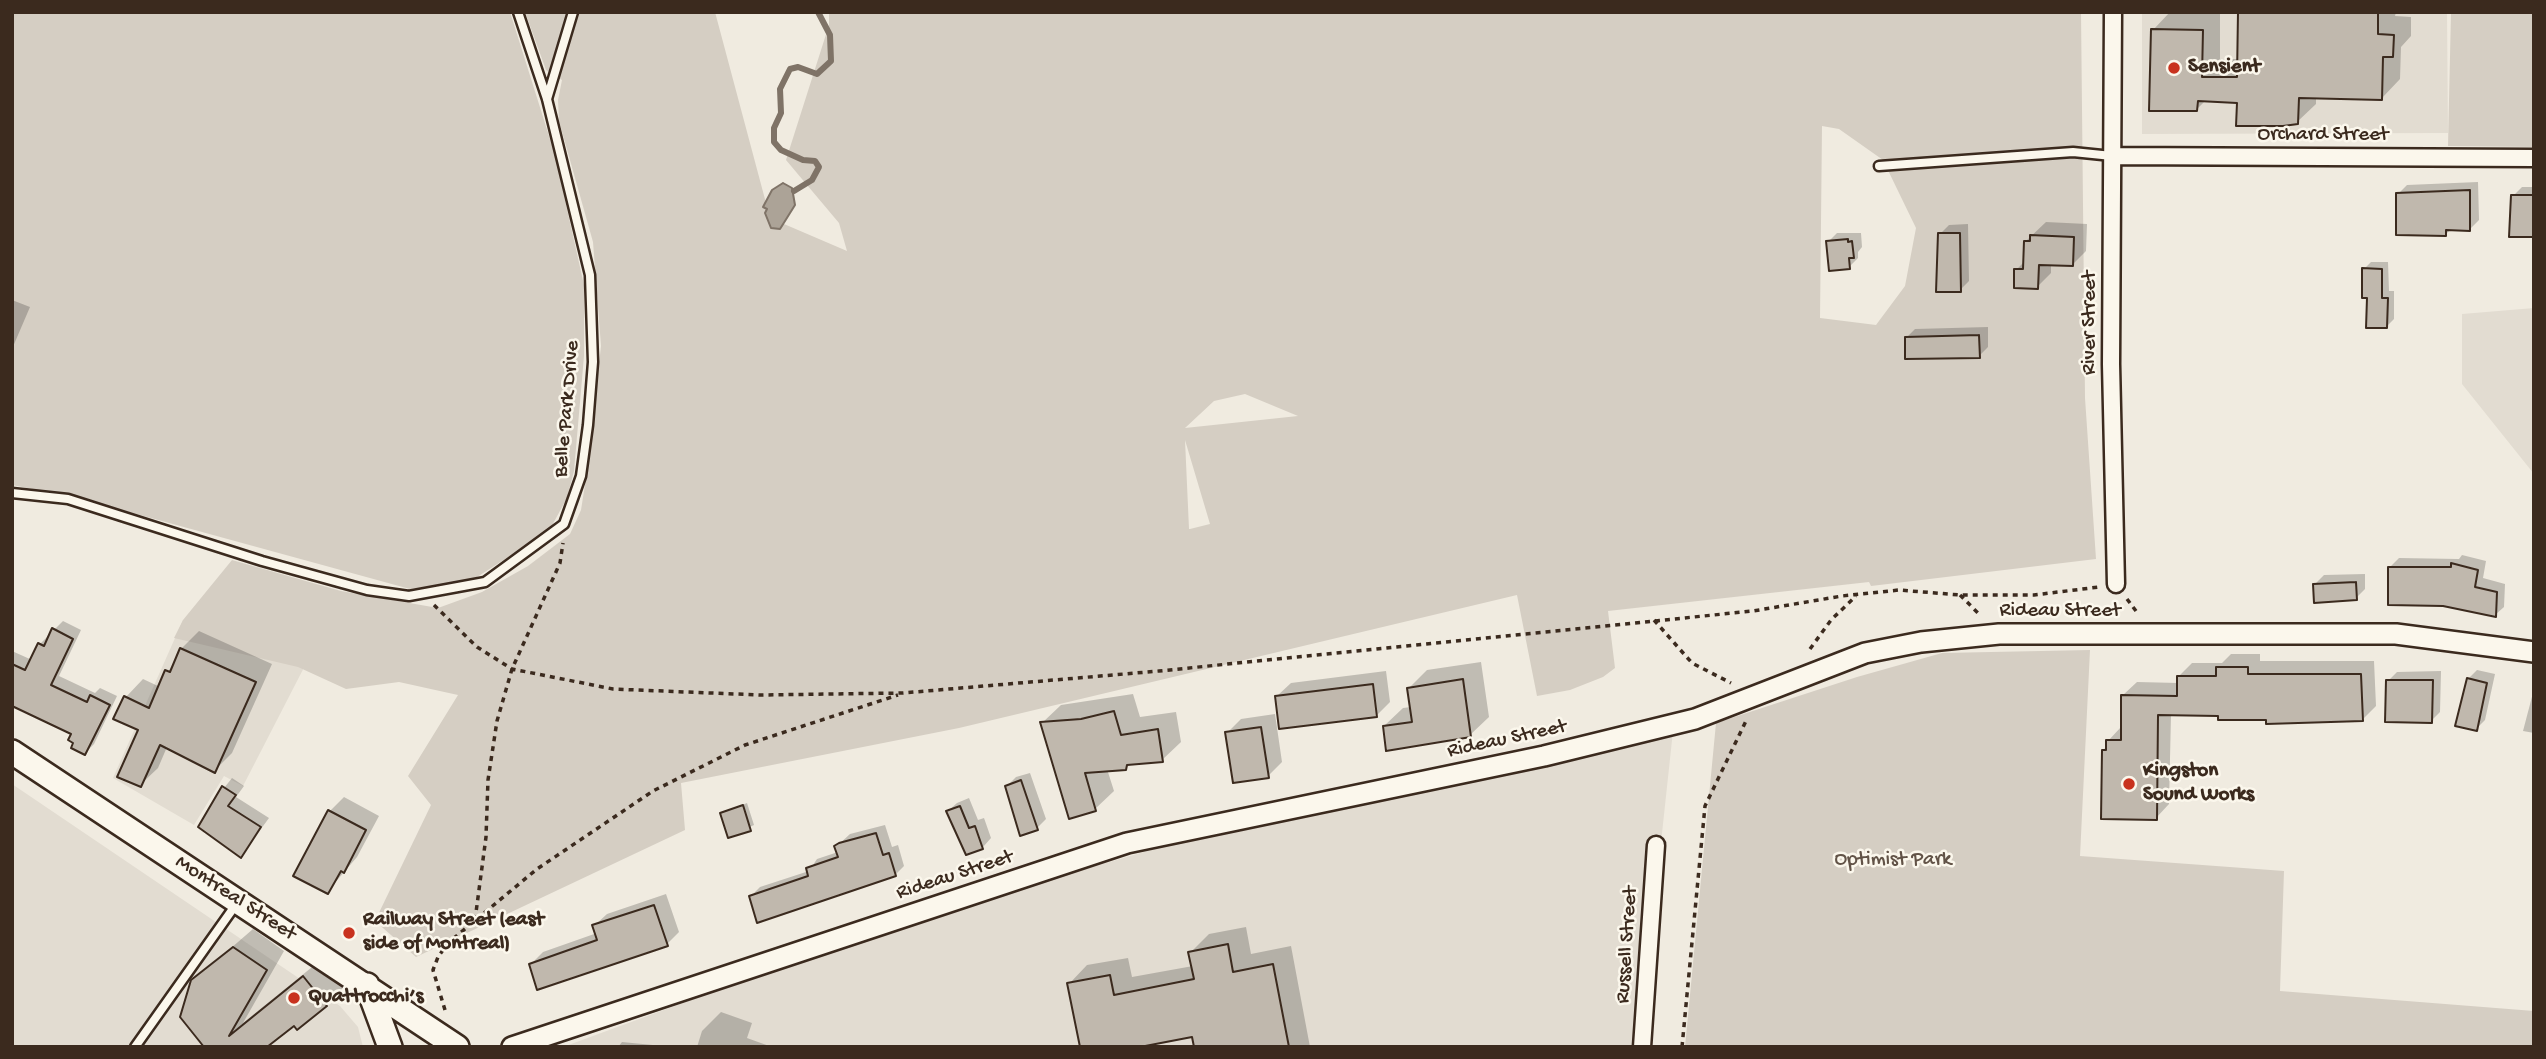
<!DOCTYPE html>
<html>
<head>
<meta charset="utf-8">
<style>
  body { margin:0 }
  #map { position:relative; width:2546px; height:1059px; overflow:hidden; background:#f0ebe0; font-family:"Gochi Hand",sans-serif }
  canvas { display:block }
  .frame { position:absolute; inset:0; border:14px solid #3b2a1e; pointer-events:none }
</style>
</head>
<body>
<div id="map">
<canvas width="2546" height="1059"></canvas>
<div class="frame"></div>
</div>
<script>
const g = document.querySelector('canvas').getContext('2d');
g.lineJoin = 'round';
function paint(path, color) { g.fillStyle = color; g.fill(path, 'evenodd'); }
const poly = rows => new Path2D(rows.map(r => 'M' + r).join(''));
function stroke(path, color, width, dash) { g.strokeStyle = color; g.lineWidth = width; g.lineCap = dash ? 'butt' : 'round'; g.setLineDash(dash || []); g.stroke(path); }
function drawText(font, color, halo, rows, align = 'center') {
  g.font = font + ' "Gochi Hand",sans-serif'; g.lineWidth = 5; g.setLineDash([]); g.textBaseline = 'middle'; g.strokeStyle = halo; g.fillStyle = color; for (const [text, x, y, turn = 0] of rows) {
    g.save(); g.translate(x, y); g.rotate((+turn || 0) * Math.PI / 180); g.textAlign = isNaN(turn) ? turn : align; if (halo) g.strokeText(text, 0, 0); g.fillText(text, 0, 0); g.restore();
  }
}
const built = poly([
  [2142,12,2447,12,2448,133,2142,134],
  [2534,308,2534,474,2462,384,2462,314],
  [183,620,312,652,243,786,224,776,194,825,113,778],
  [1673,731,1639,1047,563,1047,906,921,1175,843],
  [12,784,340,1006,358,1027,363,1047,12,1047]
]);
const green = poly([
  [12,12,510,12,555,155,584,285,584,356,574,471,567,498,549,531,477,577,444,586,410,589,78,498,12,485],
  [525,12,715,12,770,218,847,251,839,223,786,160,829,25,829,12,2081,12,2085,398,2096,559,1871,586,1869,582,1608,611,1615,668,1603,677,1570,690,1537,696,1517,595,959,728,681,783,685,830,416,957,375,921,431,805,408,776,458,695,399,682,346,689,298,667,174,638,183,620,232,560,341,591,438,608,482,592,528,566,570,534,581,510,587,472,601,346,593,242,559,121,558,100,562,80,546,70],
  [1822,126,1839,129,1883,160,1916,228,1905,286,1876,325,1820,318],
  [1245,394,1298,416,1185,428,1214,401],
  [1185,440,1210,524,1190,529,1189,529],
  [2451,12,2534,12,2534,147,2448,146],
  [2090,650,2080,856,2284,871,2280,991,2534,1011,2534,1047,1685,1047,1716,723,1857,677,1942,653]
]);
const water = poly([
  [783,183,792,188,795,205,780,229,771,228,765,213,767,209,763,207,772,190,783,183]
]);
const shadow = poly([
  [2170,12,2220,12,2220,59,2239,59,2240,12,2396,12,2395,16,2411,17,2411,36,2401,47,2400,79,2382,98,2316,97,2316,104,2297,122,2239,101,2206,100,2197,109,2153,30],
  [2478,182,2479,220,2470,229,2451,229,2446,234,2398,194,2407,185],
  [2522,187,2534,187,2534,237,2513,196],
  [2046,222,2087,224,2086,251,2073,264,2051,264,2051,273,2037,287,2016,270,2025,261,2026,241],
  [1968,224,1969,281,1960,290,1940,234,1949,225],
  [1837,233,1861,233,1862,247,1858,252,1858,258,1849,267,1828,242],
  [2371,262,2388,262,2389,291,2394,291,2394,319,2387,326,2368,296,2364,269],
  [12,300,30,307,12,349],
  [1988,327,1988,347,1979,356,1906,338,1915,329],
  [2462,555,2486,561,2483,578,2505,584,2504,607,2495,615,2443,605,2390,567,2399,558,2459,559],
  [2365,574,2365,589,2356,598,2315,584,2324,575],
  [63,621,81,630,59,676,95,693,100,688,117,696,94,744,85,753,73,733,12,703,12,651,32,660,40,644],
  [199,631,272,664,232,753,215,770,167,747,158,768,140,785,140,729,126,697,143,679,160,687,181,649],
  [2231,654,2260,654,2260,661,2374,661,2376,706,2363,719,2171,714,2169,804,2156,818,2104,750,2108,741,2121,727,2123,695,2137,682,2179,683,2179,676,2192,663,2222,663],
  [1481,662,1489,717,1470,735,1384,726,1403,708,1411,707,1409,688,1427,670],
  [2477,670,2495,674,2485,720,2476,729,2468,679],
  [1386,671,1390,702,1376,716,1277,696,1291,683],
  [2441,671,2440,712,2431,721,2388,681,2397,672],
  [2534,689,2534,733,2523,731],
  [1133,694,1140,717,1176,712,1181,742,1162,760,1131,763,1126,768,1107,769,1114,791,1095,809,1042,723,1061,705],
  [1275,714,1282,762,1268,776,1227,733,1241,719],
  [1030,773,1046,819,1037,828,1007,786,1016,777],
  [232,778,244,786,236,797,269,818,241,856,209,807],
  [344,797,379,816,357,857,327,892,330,811],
  [969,798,978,820,984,818,991,838,983,847,967,853,948,811,957,803],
  [747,803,754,825,729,836,722,813],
  [885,825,892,847,898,845,904,866,895,875,759,921,751,896,760,887,809,871,817,859,838,852,836,847,850,834],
  [666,894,679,932,667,944,531,964,543,952,597,933,594,926,607,914],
  [1246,927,1251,954,1291,946,1310,1047,1196,1047,1193,1035,1069,984,1087,965,1128,958,1132,977,1193,966,1190,953,1209,934],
  [253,929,284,951,243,1023,322,959,344,987,326,1005,294,1023,206,1047,193,981],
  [721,1012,752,1023,747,1038,772,1047,697,1047,702,1031],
  [622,1042,663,1046,618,1047]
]);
const stream = poly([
  [794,191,812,180,819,167,815,161,803,160,781,150,774,142,774,128,781,113,780,89,790,69,798,67,817,74,831,61,830,35,818,12]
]);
const building = poly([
  [2238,12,2378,12,2378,34,2394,35,2393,57,2383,57,2382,100,2299,98,2298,124,2283,126,2236,126,2237,103,2198,101,2197,111,2149,111,2151,29,2203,30,2202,77,2237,77,2238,12],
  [2470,190,2470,231,2446,230,2446,236,2396,235,2396,193,2470,190],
  [2511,195,2534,195,2534,237,2509,237,2511,195],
  [1938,233,1960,233,1961,292,1936,292,1938,233],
  [2030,235,2074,237,2073,266,2039,265,2038,289,2014,288,2014,269,2023,269,2024,241,2030,241,2030,235],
  [1848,239,1848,242,1852,241,1854,258,1849,258,1850,269,1829,271,1826,241,1848,239],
  [2362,268,2382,269,2382,298,2388,298,2387,328,2366,328,2367,298,2362,298,2362,268],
  [1979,335,1980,358,1905,359,1905,337,1979,335],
  [2451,563,2478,570,2475,587,2497,592,2496,617,2443,606,2388,605,2388,567,2451,567,2451,563],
  [2356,582,2357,600,2314,603,2313,584,2356,582],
  [52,628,73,639,51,685,87,702,90,695,110,705,85,755,71,748,73,743,68,740,71,734,12,706,12,664,25,670,38,643,44,646,52,628],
  [180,648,256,682,215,773,160,745,141,787,117,777,138,730,113,719,124,696,149,708,165,670,170,672,180,648],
  [2216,667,2248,667,2248,674,2361,674,2363,721,2266,724,2266,720,2218,720,2218,716,2158,715,2157,820,2101,819,2102,750,2106,750,2106,740,2121,740,2121,695,2177,696,2177,676,2216,676,2216,667],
  [2467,678,2487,683,2477,731,2455,726,2467,678],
  [1463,679,1471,737,1386,751,1383,726,1412,722,1407,688,1463,679],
  [2386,680,2433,680,2432,723,2385,722,2386,680],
  [1373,684,1377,717,1279,729,1275,696,1373,684],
  [1114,711,1121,735,1158,729,1163,762,1127,765,1126,770,1085,773,1096,811,1069,819,1040,722,1081,719,1114,711],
  [1261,727,1269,778,1233,783,1225,732,1261,727],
  [1021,780,1038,830,1020,836,1005,786,1021,780],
  [222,786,236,795,228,806,261,827,241,858,198,827,222,786],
  [743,805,751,831,728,838,720,813,743,805],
  [960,806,969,828,975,826,983,849,966,855,946,811,960,806],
  [328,810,366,830,344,873,341,871,328,894,293,876,328,810],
  [876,833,883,855,889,853,896,876,757,923,749,896,808,876,806,868,838,857,834,846,839,843,876,833],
  [654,905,668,946,537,990,529,964,597,940,592,925,654,905],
  [1228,944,1233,972,1273,964,1289,1047,1194,1047,1192,1037,1140,1047,1080,1047,1067,983,1110,975,1114,995,1194,979,1188,952,1228,944],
  [233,947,267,970,229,1036,303,976,327,1006,297,1030,294,1026,267,1047,204,1047,180,1017,191,980,233,947]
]);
const path = poly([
  [1960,595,1981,616],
  [2127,599,2139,615],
  [434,605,477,647,512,669,613,689,760,695,903,693,1159,671,1753,611,1842,596,1899,590,1960,595,2034,595,2099,587],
  [1654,620,1692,663,1731,683],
  [1810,649,1831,620,1856,596],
  [475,920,486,837,488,780,497,721,512,669,560,563,563,543],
  [445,1010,433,970,438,957,448,943,537,869,653,791,745,745,898,695],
  [1682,1047,1705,806,1746,721]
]);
const service = poly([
  [547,99,573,12],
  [1879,166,2073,152,2112,156],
  [12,493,68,499,262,561,367,590,409,596,485,582,564,524,581,476,588,425,593,362,590,275,547,99,518,12],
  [135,1047,237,903]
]);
const minor = poly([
  [2113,12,2111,364,2116,584],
  [2112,156,2534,158],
  [1642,1047,1656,845]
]);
const tertiary = poly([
  [512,1047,1127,843,1544,756,1695,719,1865,653,1921,642,1999,634,2396,634,2534,652]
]);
const secondary = poly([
  [12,752,457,1047],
  [367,985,390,1047]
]);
const markers = [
  [2174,68,7,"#c8321e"],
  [2129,784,7,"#c8321e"],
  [349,933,7,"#c8321e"],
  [294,998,7,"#c8321e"]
];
const poiNames = [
  ["Sensient",2188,68],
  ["Kingston",2143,772],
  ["Sound Works",2143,796],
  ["Railway Street (east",363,921],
  ["side of Montreal)",363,945],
  ["Quattrocchi’s",308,998]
];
const streetNames = [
  ["Orchard Street",2323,136],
  ["River Street",2091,323,-90],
  ["Belle Park Drive",568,409,-85],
  ["Rideau Street",2060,612],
  ["Rideau Street",1507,740,-12],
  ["Rideau Street",955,876,-18],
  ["Montreal Street",235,899,33],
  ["Russell Street",1628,945,-86]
];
const parkNames = [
  ["Optimist Park",1893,861]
];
paint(built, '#e2dcd1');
paint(green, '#d5cec3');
paint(water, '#aca397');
stroke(water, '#7f7367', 2);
paint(shadow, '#0003');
stroke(stream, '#7f7367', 6);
paint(building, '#c0b8ad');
stroke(building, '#3b2a1e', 2);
stroke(service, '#3b2a1e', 13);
stroke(minor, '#3b2a1e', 21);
stroke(tertiary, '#3b2a1e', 24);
stroke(secondary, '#3b2a1e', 28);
stroke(path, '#3b2a1e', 3.5, [5, 5]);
stroke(service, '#fbf7ec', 8);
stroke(minor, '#fbf7ec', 16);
stroke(tertiary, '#fbf7ec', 19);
stroke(secondary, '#fbf7ec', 23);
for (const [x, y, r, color] of markers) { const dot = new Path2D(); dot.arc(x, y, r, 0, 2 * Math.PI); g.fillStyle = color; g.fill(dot); stroke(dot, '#fbf7ec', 2.5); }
drawText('bold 21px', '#3b2a1e', '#fbf7ec', poiNames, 'left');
drawText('21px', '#3b2a1e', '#fbf7ec', streetNames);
drawText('21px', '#625347', '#fbf7ec', parkNames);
</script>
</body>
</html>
